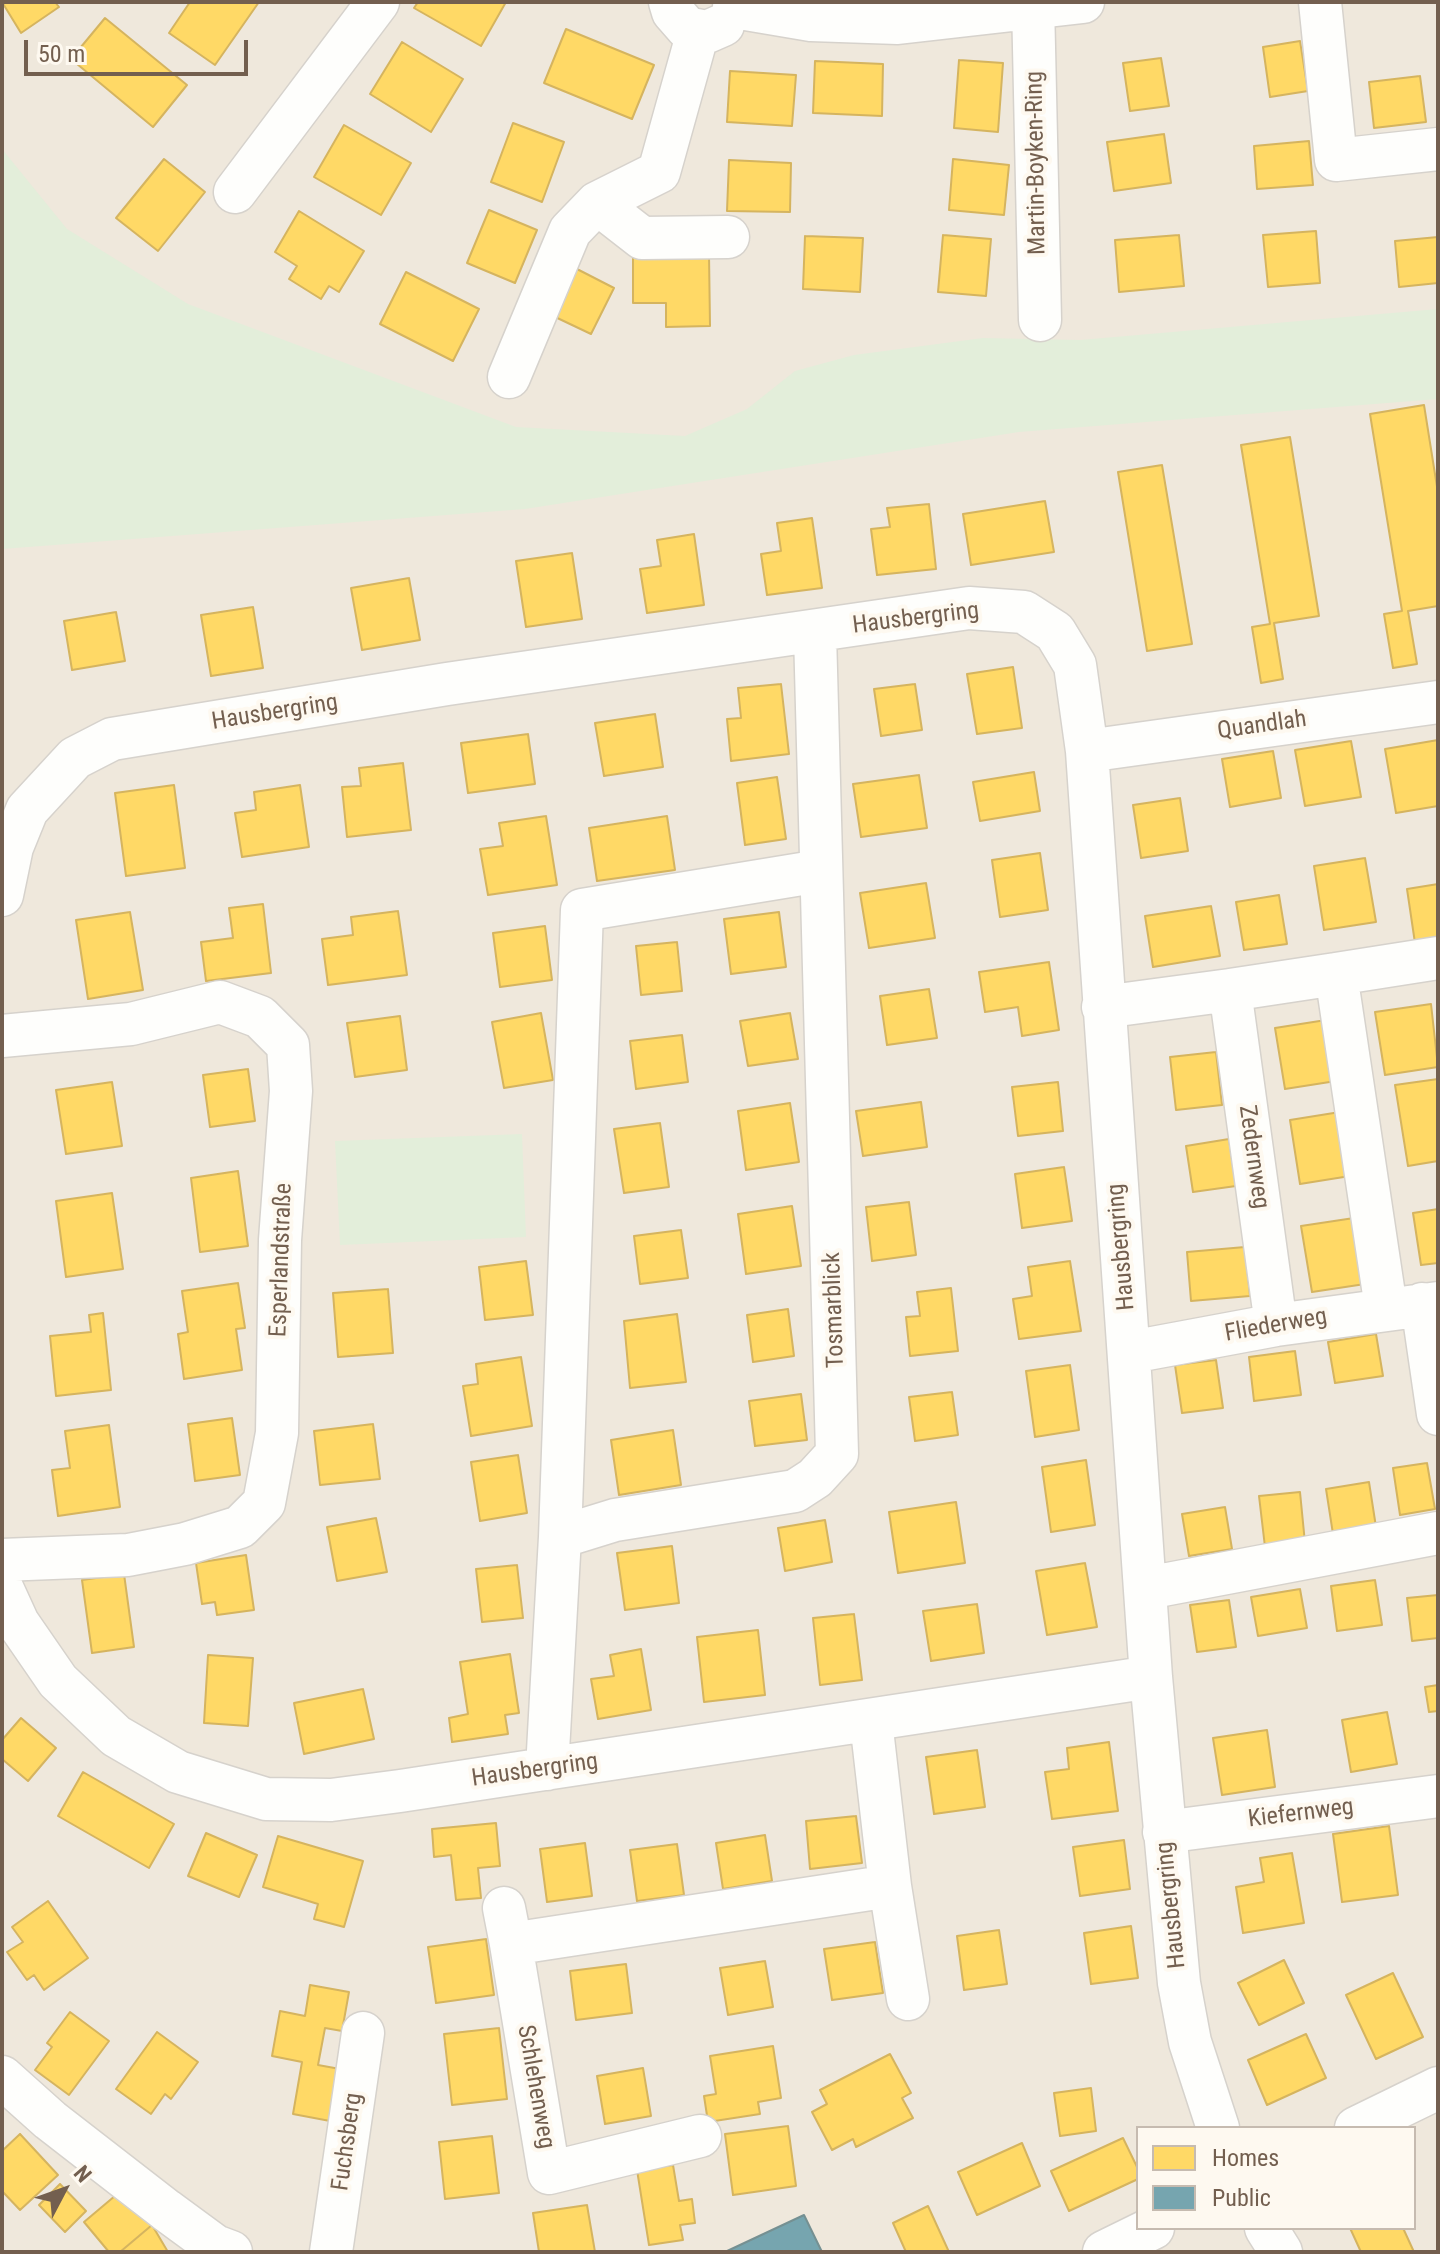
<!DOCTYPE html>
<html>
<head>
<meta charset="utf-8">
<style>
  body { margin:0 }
  #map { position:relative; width:1440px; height:2254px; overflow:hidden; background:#f7f5ee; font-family:"Roboto Condensed",sans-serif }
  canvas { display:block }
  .frame { position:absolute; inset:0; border:4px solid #735f4f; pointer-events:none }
  .legend { position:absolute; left:1136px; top:2126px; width:280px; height:104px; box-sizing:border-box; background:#fef9f0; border:2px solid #c6bbb0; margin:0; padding:10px 14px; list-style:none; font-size:24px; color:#735f4f }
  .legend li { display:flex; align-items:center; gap:16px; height:40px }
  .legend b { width:40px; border:2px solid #c6bbb0 }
  .north { position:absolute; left:24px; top:2150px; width:80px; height:80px; -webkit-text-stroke:6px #fef9f0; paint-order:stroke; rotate:49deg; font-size:22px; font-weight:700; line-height:32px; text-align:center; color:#735f4f }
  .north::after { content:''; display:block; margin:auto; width:28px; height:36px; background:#735f4f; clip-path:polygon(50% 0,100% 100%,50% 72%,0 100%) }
  .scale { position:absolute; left:24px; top:40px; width:224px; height:36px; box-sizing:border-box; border:4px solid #735f4f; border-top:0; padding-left:10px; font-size:24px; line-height:28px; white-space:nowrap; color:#735f4f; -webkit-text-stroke:6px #fef9f0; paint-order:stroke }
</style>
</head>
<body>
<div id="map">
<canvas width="1440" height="2254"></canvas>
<div class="frame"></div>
<ul class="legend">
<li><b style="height:22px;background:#ffd966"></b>Homes</li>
<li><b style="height:22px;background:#76a5af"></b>Public</li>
</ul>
<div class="north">N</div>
<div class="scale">50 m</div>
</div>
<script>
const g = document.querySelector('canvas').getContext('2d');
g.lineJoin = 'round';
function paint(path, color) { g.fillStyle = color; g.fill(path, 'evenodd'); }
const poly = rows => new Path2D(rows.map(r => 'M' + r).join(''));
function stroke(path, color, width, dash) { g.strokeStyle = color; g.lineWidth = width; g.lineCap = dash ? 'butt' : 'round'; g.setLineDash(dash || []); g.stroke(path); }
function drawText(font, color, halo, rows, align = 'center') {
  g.font = font + ' "Roboto Condensed",sans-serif'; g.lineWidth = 8; g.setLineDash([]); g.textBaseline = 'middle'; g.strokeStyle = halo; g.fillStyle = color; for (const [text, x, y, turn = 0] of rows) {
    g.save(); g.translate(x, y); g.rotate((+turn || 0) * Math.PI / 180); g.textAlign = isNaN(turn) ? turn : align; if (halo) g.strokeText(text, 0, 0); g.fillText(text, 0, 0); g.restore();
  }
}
const residential = poly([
  [2,2,1438,2,1438,2252,2,2252],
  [1138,2128,1414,2128,1414,2228,1138,2228]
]);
const green = poly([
  [2,149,67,229,188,304,516,427,685,436,747,409,795,371,854,355,983,338,1080,340,1438,309,1438,399,1019,432,525,509,2,549],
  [522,1134,526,1237,340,1245,335,1141]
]);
const homes = poly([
  [2,2,55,2,59,7,21,33,2,2],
  [190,2,259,2,215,65,169,33,190,2],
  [418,2,506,2,481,46,414,8,418,2],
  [105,18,187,85,153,127,71,59,105,18],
  [566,29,654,65,632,119,544,83,566,29],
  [1300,41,1308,91,1270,97,1263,47,1300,41],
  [402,42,463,79,431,132,370,94,402,42],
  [1161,58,1169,106,1130,111,1123,63,1161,58],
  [959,60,1003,63,998,132,954,128,959,60],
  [815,61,883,64,882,116,813,113,815,61],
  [730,71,796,75,792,126,727,122,730,71],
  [1420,76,1426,122,1374,128,1369,82,1420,76],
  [513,123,564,142,542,202,491,182,513,123],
  [344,125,411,163,381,215,314,177,344,125],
  [1164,134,1171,183,1114,191,1107,142,1164,134],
  [1309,141,1313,185,1257,189,1254,146,1309,141],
  [164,159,205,192,158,251,116,218,164,159],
  [953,159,1009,165,1004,215,949,210,953,159],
  [729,160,791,163,790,212,727,211,729,160],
  [489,210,537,230,515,283,467,263,489,210],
  [299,211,364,251,339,292,329,286,321,299,289,279,297,266,275,252,299,211],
  [1316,231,1320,283,1268,287,1263,235,1316,231],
  [943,235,991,239,986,296,938,292,943,235],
  [1179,235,1184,286,1119,292,1115,240,1179,235],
  [805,236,863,238,860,292,803,289,805,236],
  [1438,237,1438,283,1399,287,1395,241,1438,237],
  [633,254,709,254,710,326,666,327,666,303,633,303,633,254],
  [575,268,614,288,591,334,551,315,575,268],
  [406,272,479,309,453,361,380,324,406,272],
  [1424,405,1438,493,1438,606,1408,611,1417,664,1393,668,1384,614,1402,611,1370,414,1424,405],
  [1290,437,1319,616,1274,623,1283,679,1261,683,1252,627,1270,624,1241,445,1290,437],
  [1162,465,1192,644,1147,651,1118,472,1162,465],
  [1045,501,1054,552,971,565,963,514,1045,501],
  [929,504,936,569,877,575,871,529,890,527,887,508,929,504],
  [812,518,822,588,767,595,761,554,781,551,777,523,812,518],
  [694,534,704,605,647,613,640,569,661,566,657,540,694,534],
  [572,553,582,619,526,627,516,561,572,553],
  [409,578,420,640,362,650,351,588,409,578],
  [253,607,263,668,211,676,201,615,253,607],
  [116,612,125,661,72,670,64,621,116,612],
  [1013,667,1022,728,977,734,967,674,1013,667],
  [781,684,789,754,731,761,727,719,741,718,738,688,781,684],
  [915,684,922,730,881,736,874,689,915,684],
  [655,714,663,767,604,776,595,723,655,714],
  [528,734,535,784,468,793,461,743,528,734],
  [1438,740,1438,806,1396,813,1385,749,1438,740],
  [1351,741,1361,797,1305,806,1295,750,1351,741],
  [1273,751,1281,798,1230,807,1222,759,1273,751],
  [403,763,411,830,347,837,342,787,361,786,359,768,403,763],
  [1034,772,1040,811,980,821,973,782,1034,772],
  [919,775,927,828,861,837,853,784,919,775],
  [777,777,786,839,745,845,737,783,777,777],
  [174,785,185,868,126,876,115,793,174,785],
  [300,785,309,847,242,857,235,813,256,810,254,792,300,785],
  [1180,798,1188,851,1141,858,1133,805,1180,798],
  [546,816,557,885,488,895,480,849,503,846,499,823,546,816],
  [667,816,675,870,597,881,589,828,667,816],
  [1040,853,1048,910,1000,917,992,860,1040,853],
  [1365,858,1376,922,1324,930,1314,866,1365,858],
  [926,883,935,938,869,948,860,893,926,883],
  [1438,884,1438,939,1415,943,1407,889,1438,884],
  [1279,895,1287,944,1244,950,1236,902,1279,895],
  [263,904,271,973,206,981,201,942,233,938,229,908,263,904],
  [1211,906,1220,956,1153,967,1145,916,1211,906],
  [398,911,407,975,328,985,322,939,353,935,351,917,398,911],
  [130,912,143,990,88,999,76,920,130,912],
  [779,912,786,967,731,974,724,919,779,912],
  [545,926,552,980,500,987,493,933,545,926],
  [677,942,682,991,641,995,636,946,677,942],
  [1049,962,1059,1030,1022,1036,1018,1007,985,1012,979,972,1049,962],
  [929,989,937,1038,887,1045,880,996,929,989],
  [1431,1004,1438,1067,1385,1075,1375,1012,1431,1004],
  [541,1013,553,1080,504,1088,492,1022,541,1013],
  [790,1013,798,1059,748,1066,740,1021,790,1013],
  [400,1016,407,1070,355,1077,347,1023,400,1016],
  [1326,1020,1336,1081,1285,1089,1275,1028,1326,1020],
  [682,1035,688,1082,636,1089,630,1041,682,1035],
  [1216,1052,1222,1105,1176,1110,1170,1057,1216,1052],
  [248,1069,255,1121,210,1127,203,1075,248,1069],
  [1438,1079,1438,1161,1408,1166,1395,1085,1438,1079],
  [112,1082,122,1146,66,1154,56,1090,112,1082],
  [1058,1082,1063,1131,1018,1136,1012,1087,1058,1082],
  [921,1102,927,1147,863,1156,856,1111,921,1102],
  [790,1103,799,1162,746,1170,738,1111,790,1103],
  [1340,1112,1350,1176,1300,1184,1290,1120,1340,1112],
  [660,1123,669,1187,624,1193,614,1129,660,1123],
  [1229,1139,1236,1186,1193,1192,1186,1146,1229,1139],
  [1064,1167,1072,1221,1022,1228,1015,1174,1064,1167],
  [238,1171,248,1246,200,1252,191,1178,238,1171],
  [112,1193,123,1269,66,1277,56,1201,112,1193],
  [909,1202,916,1255,872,1261,866,1207,909,1202],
  [792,1206,801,1266,746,1274,738,1214,792,1206],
  [1438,1209,1438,1263,1421,1265,1413,1213,1438,1209],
  [1354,1218,1365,1284,1312,1292,1301,1226,1354,1218],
  [681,1230,688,1278,640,1284,634,1236,681,1230],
  [1245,1247,1250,1296,1191,1301,1187,1252,1245,1247],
  [526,1261,533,1315,485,1320,479,1267,526,1261],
  [1070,1261,1081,1331,1019,1339,1013,1299,1032,1296,1028,1267,1070,1261],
  [238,1283,245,1328,236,1329,242,1370,184,1379,178,1334,188,1332,182,1291,238,1283],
  [951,1288,958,1351,910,1356,906,1317,920,1316,917,1292,951,1288],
  [388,1289,393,1353,338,1357,333,1293,388,1289],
  [788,1309,794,1356,753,1362,747,1315,788,1309],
  [103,1313,111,1390,56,1396,50,1336,91,1332,89,1315,103,1313],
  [677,1314,686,1382,630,1388,624,1321,677,1314],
  [1376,1334,1383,1376,1335,1383,1328,1342,1376,1334],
  [1295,1351,1301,1395,1254,1401,1249,1357,1295,1351],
  [521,1357,532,1426,471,1436,463,1386,478,1384,476,1364,521,1357],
  [1216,1360,1223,1408,1182,1413,1175,1365,1216,1360],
  [1070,1365,1079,1430,1035,1437,1026,1371,1070,1365],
  [952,1392,958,1435,915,1441,909,1397,952,1392],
  [801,1394,807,1440,755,1446,749,1401,801,1394],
  [232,1418,240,1475,195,1481,188,1424,232,1418],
  [373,1424,380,1479,320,1485,314,1431,373,1424],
  [109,1425,120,1507,58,1516,52,1470,70,1468,65,1431,109,1425],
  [673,1430,681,1485,619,1495,611,1440,673,1430],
  [518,1455,527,1513,480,1521,471,1462,518,1455],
  [1086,1460,1095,1525,1051,1532,1042,1467,1086,1460],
  [1427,1463,1435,1509,1400,1515,1393,1468,1427,1463],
  [1369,1482,1376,1527,1333,1534,1326,1489,1369,1482],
  [1300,1492,1305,1543,1265,1547,1259,1496,1300,1492],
  [956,1502,965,1563,898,1573,889,1512,956,1502],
  [1225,1507,1232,1549,1189,1556,1182,1514,1225,1507],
  [376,1518,387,1572,337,1581,327,1527,376,1518],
  [825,1520,832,1562,785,1571,778,1528,825,1520],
  [672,1546,679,1603,625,1610,617,1553,672,1546],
  [246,1555,254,1610,217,1615,215,1602,202,1604,196,1563,246,1555],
  [1085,1563,1097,1627,1047,1635,1036,1571,1085,1563],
  [517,1565,523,1618,482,1622,476,1569,517,1565],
  [124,1574,134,1647,92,1653,82,1580,124,1574],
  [1375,1580,1382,1625,1337,1631,1331,1586,1375,1580],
  [1300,1589,1307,1628,1258,1636,1251,1597,1300,1589],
  [1438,1595,1438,1638,1412,1641,1407,1598,1438,1595],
  [1229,1600,1236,1647,1197,1652,1190,1605,1229,1600],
  [977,1604,984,1653,931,1661,923,1611,977,1604],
  [854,1614,862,1680,820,1685,813,1618,854,1614],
  [758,1630,765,1695,704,1702,697,1637,758,1630],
  [641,1649,651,1710,598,1719,591,1679,614,1676,610,1655,641,1649],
  [510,1654,519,1713,505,1715,508,1734,452,1742,449,1718,468,1714,460,1662,510,1654],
  [208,1655,253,1658,248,1726,204,1723,208,1655],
  [1438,1685,1438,1711,1429,1712,1425,1687,1438,1685],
  [363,1689,374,1739,304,1754,294,1703,363,1689],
  [1387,1712,1397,1764,1351,1772,1342,1720,1387,1712],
  [21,1718,56,1748,28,1781,2,1759,2,1740,21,1718],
  [1267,1730,1275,1787,1222,1795,1213,1738,1267,1730],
  [1109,1742,1118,1811,1052,1819,1045,1772,1069,1769,1067,1748,1109,1742],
  [977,1750,985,1807,934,1814,926,1757,977,1750],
  [83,1772,174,1824,149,1868,58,1816,83,1772],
  [856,1816,862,1863,810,1869,806,1821,856,1816],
  [496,1823,500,1866,478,1868,481,1898,456,1900,451,1855,434,1857,432,1829,496,1823],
  [1389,1826,1398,1895,1342,1902,1333,1834,1389,1826],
  [206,1833,257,1855,239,1897,188,1876,206,1833],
  [765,1835,772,1881,723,1889,716,1843,765,1835],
  [278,1836,363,1861,344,1927,314,1919,318,1904,263,1887,278,1836],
  [1124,1840,1130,1889,1080,1896,1073,1847,1124,1840],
  [585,1843,592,1896,547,1902,540,1849,585,1843],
  [677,1844,684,1895,637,1901,630,1850,677,1844],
  [1292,1853,1304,1923,1243,1933,1236,1887,1264,1882,1260,1858,1292,1853],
  [48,1901,88,1958,44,1990,34,1975,27,1980,7,1952,23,1942,12,1927,48,1901],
  [1131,1926,1138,1978,1091,1984,1084,1933,1131,1926],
  [999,1930,1007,1984,964,1990,957,1936,999,1930],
  [486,1939,494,1995,436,2003,428,1947,486,1939],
  [875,1942,883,1993,832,2000,824,1949,875,1942],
  [1284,1960,1304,2003,1259,2025,1238,1983,1284,1960],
  [765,1961,773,2007,728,2015,720,1968,765,1961],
  [626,1964,632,2013,576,2020,570,1971,626,1964],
  [1393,1973,1423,2037,1376,2059,1346,1995,1393,1973],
  [310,1985,349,1992,342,2031,325,2028,318,2065,340,2069,330,2121,293,2114,302,2062,272,2056,280,2011,305,2016,310,1985],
  [70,2012,109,2041,69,2095,35,2070,52,2047,47,2043,70,2012],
  [499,2028,507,2099,452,2105,444,2034,499,2028],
  [157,2032,198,2062,171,2099,165,2094,151,2114,116,2089,157,2032],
  [1306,2034,1326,2078,1267,2105,1248,2060,1306,2034],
  [773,2046,781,2098,758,2102,760,2114,708,2122,704,2096,716,2094,710,2056,773,2046],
  [890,2054,911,2093,902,2098,913,2118,856,2147,853,2139,832,2150,812,2112,827,2104,820,2090,890,2054],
  [643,2068,651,2116,605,2124,597,2076,643,2068],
  [1091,2088,1096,2131,1060,2136,1054,2093,1091,2088],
  [788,2126,796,2186,733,2195,725,2134,788,2126],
  [20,2134,58,2175,20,2210,2,2191,2,2151,20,2134],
  [492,2136,499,2193,445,2199,439,2142,492,2136],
  [1123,2138,1138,2169,1138,2179,1069,2211,1051,2171,1123,2138],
  [1022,2143,1040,2186,977,2215,958,2172,1022,2143],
  [673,2165,679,2201,692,2199,695,2223,680,2225,683,2240,649,2245,637,2170,673,2165],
  [60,2184,86,2211,65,2232,39,2205,60,2184],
  [122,2190,152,2225,120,2252,109,2252,84,2222,122,2190],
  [587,2205,595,2252,539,2252,533,2213,587,2205],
  [928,2206,949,2252,906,2252,893,2223,928,2206],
  [152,2225,168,2252,120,2252,152,2225],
  [1350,2228,1403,2228,1414,2252,1361,2252,1350,2228]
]);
const public = poly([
  [804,2215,822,2252,725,2252,804,2215]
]);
const minor = poly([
  [670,2,673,12,687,28,707,32,723,25],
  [1033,2,1040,320],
  [1320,2,1336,160,1438,149],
  [734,7,811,20,898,23,1083,2],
  [235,192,378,2],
  [597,203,642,238,728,237],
  [509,377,570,231,597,203,659,172,698,32],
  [1087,751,1438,702],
  [2,895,12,847,27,810,75,758,112,739,447,684,969,608,1024,612,1055,632,1075,665,1087,751,1151,1677,1179,1983,1190,2042,1218,2128],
  [1336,974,1438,958],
  [1230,990,1336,974,1386,1308],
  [1103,1007,1230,990,1276,1325],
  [2,1036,131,1024,220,1002,260,1017,288,1045,291,1091,280,1240,277,1433,264,1503,240,1527,185,1544,128,1555,2,1560],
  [1422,1304,1438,1414],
  [1131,1352,1276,1325,1438,1303],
  [560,1537,582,910,820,871],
  [2,1588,18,1623,58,1681,116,1736,178,1772,266,1799,331,1800,400,1791,1151,1677],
  [1147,1588,1438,1533],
  [547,1769,560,1537,615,1520,795,1491,815,1478,837,1454,815,633],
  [1164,1832,1438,1796],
  [890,1886,908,1999],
  [504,1908,511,1944],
  [2,2077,50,2120,166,2210,215,2246,231,2252],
  [1356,2128,1438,2088],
  [700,2136,549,2173,511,1944,890,1886,871,1721],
  [1266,2228,1281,2252],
  [331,2252,363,2033],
  [1104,2252,1153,2228]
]);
const streetNames = [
  ["Martin-Boyken-Ring",1037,163,-91],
  ["Hausbergring",916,619,-7],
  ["Hausbergring",275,713,-9],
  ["Quandlah",1262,726,-8],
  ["Zedernweg",1253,1157,82],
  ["Hausbergring",1122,1247,-95],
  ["Esperlandstraße",282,1260,-88],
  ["Tosmarblick",835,1310,-92],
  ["Fliederweg",1276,1326,-10],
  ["Hausbergring",535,1771,-8],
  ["Kiefernweg",1301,1814,-7],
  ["Hausbergring",1172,1905,-96],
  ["Schlehenweg",535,2087,80],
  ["Fuchsberg",348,2142,-82]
];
paint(residential, '#efe8dc');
paint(green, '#e3eeda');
paint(homes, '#ffd966');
stroke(homes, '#d5b45f', 2);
paint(public, '#76a5af');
stroke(public, '#759092', 2);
stroke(minor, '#d6d2cc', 45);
stroke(minor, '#fefefc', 42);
drawText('24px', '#735f4f', '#fef9f0', streetNames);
</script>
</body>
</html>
